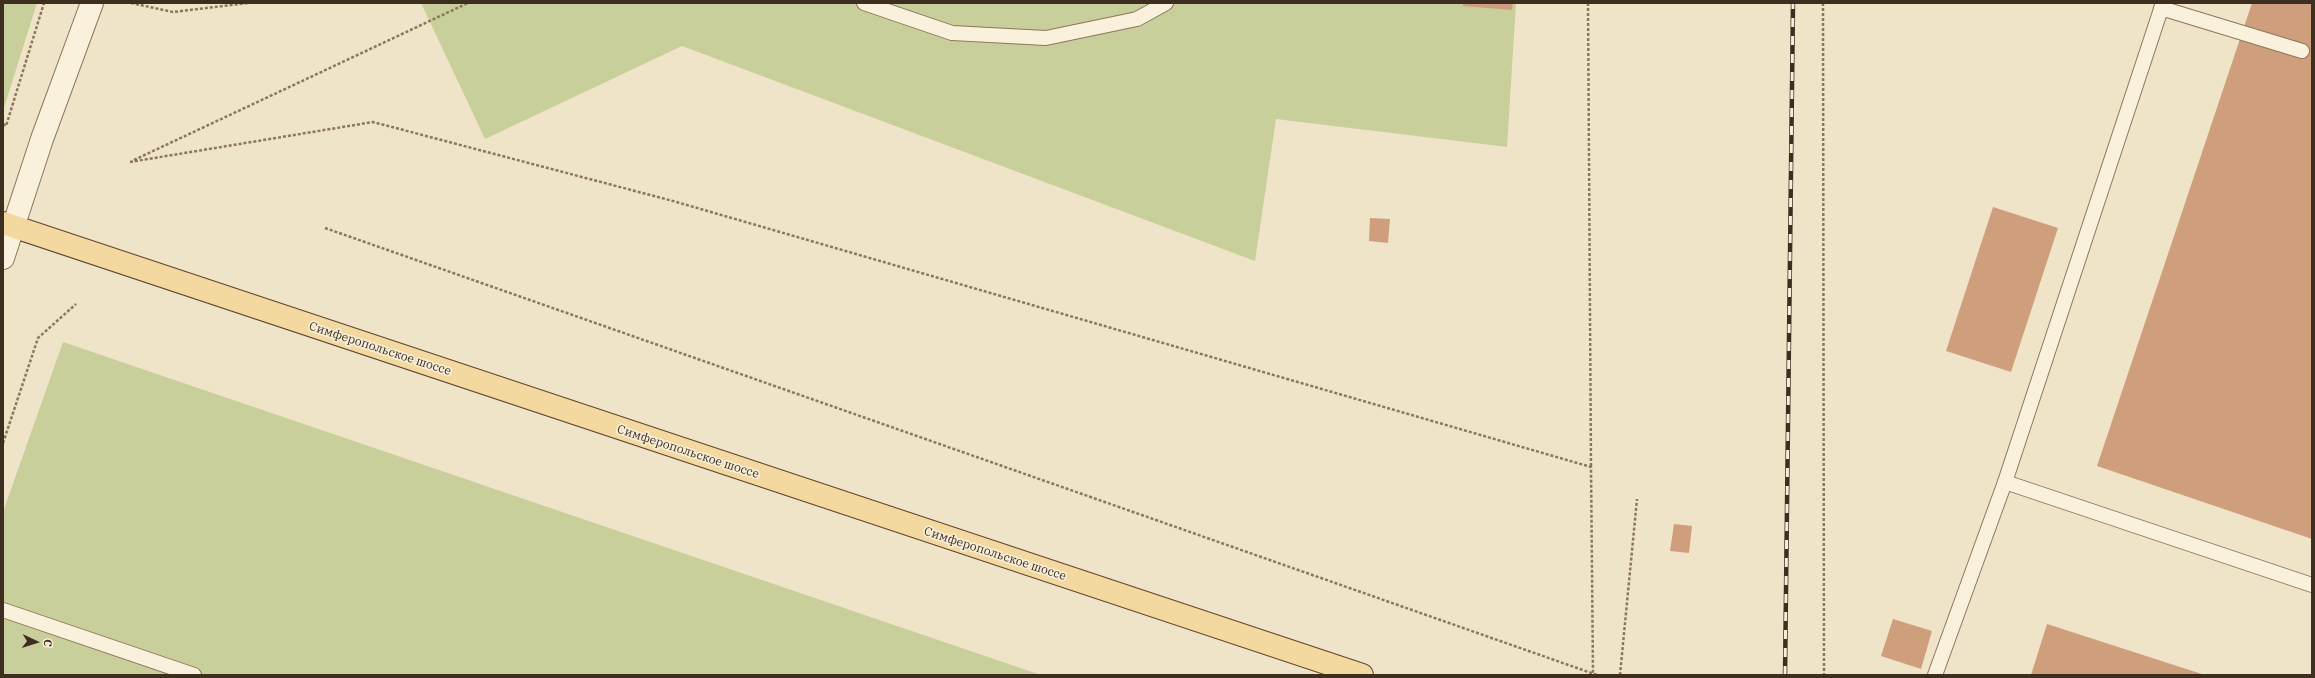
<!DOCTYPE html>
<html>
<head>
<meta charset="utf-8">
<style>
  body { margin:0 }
  #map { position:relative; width:2315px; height:678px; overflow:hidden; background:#f0e4c8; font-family:"IBM Plex Serif",serif }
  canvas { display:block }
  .frame { position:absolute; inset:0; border:4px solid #3d2e20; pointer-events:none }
  .north { position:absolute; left:16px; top:622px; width:40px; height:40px; -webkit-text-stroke:3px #f7eed8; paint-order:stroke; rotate:94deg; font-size:11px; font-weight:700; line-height:16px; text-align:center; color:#3d2e20 }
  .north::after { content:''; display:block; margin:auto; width:14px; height:18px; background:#3d2e20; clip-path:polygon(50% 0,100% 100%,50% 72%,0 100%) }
</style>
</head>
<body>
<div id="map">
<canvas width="2315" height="678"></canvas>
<div class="frame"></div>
<div class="north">С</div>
</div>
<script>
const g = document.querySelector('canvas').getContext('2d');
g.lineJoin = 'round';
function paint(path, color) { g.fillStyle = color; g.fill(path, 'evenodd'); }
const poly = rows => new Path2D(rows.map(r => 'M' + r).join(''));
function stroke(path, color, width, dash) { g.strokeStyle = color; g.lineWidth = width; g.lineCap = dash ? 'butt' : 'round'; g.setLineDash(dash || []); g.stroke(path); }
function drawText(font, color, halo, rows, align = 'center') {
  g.font = font + ' "IBM Plex Serif",serif'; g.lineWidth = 3.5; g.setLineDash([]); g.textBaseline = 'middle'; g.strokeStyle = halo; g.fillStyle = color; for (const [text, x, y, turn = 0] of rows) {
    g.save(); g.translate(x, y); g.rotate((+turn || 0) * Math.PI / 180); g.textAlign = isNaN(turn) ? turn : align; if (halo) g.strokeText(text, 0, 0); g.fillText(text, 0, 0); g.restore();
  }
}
const green = poly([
  [3,3,37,3,3,111],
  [421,3,1516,3,1507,147,1276,119,1255,261,682,46,485,139],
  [63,342,1041,675,3,675,3,512]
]);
const building = poly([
  [1463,3,1513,3,1512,10,1463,6],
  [2252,3,2312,3,2312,539,2097,466],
  [1993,207,2058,228,2011,372,1946,351],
  [1370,218,1390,219,1388,243,1369,241],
  [1674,524,1692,526,1689,553,1670,551],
  [1893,619,1932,631,1921,669,1881,656],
  [2047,624,2205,675,2031,675]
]);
const path = poly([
  [131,3,173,12,248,3],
  [1588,3,1591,467],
  [1823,3,1824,675],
  [3,124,6,126,44,3],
  [134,160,468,3],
  [130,162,373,122,673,201,1591,467,1593,673],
  [325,228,1597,675],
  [3,443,38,338,76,304],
  [1620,675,1637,499]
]);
const service = poly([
  [864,3,952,33,1046,38,1137,19,1166,3],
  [2161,8,2302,51],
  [2005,482,2312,585],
  [3,610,194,675],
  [1935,675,2005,482,2163,3]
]);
const tertiary = poly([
  [3,258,42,139,92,3]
]);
const primary = poly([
  [3,223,1362,675]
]);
const rail = poly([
  [1785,675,1793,3]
]);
const streetNames = [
  ["Симферопольское шоссе",380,349,18],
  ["Симферопольское шоссе",688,452,18],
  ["Симферопольское шоссе",995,554,18]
];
paint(green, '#c9cf9b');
paint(building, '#cf9f7d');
stroke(service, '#8d765c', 16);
stroke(tertiary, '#8d765c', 24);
stroke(primary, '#5b4430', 24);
stroke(path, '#8d765c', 2.5, [3, 2]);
stroke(service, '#faf1dc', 14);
stroke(tertiary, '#faf1dc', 22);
stroke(primary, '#f3d9a0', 22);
stroke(rail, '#3d2e20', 4.5);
stroke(rail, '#f7eed8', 3, [9]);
drawText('12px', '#3d2e20', '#f7eed8', streetNames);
</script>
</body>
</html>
